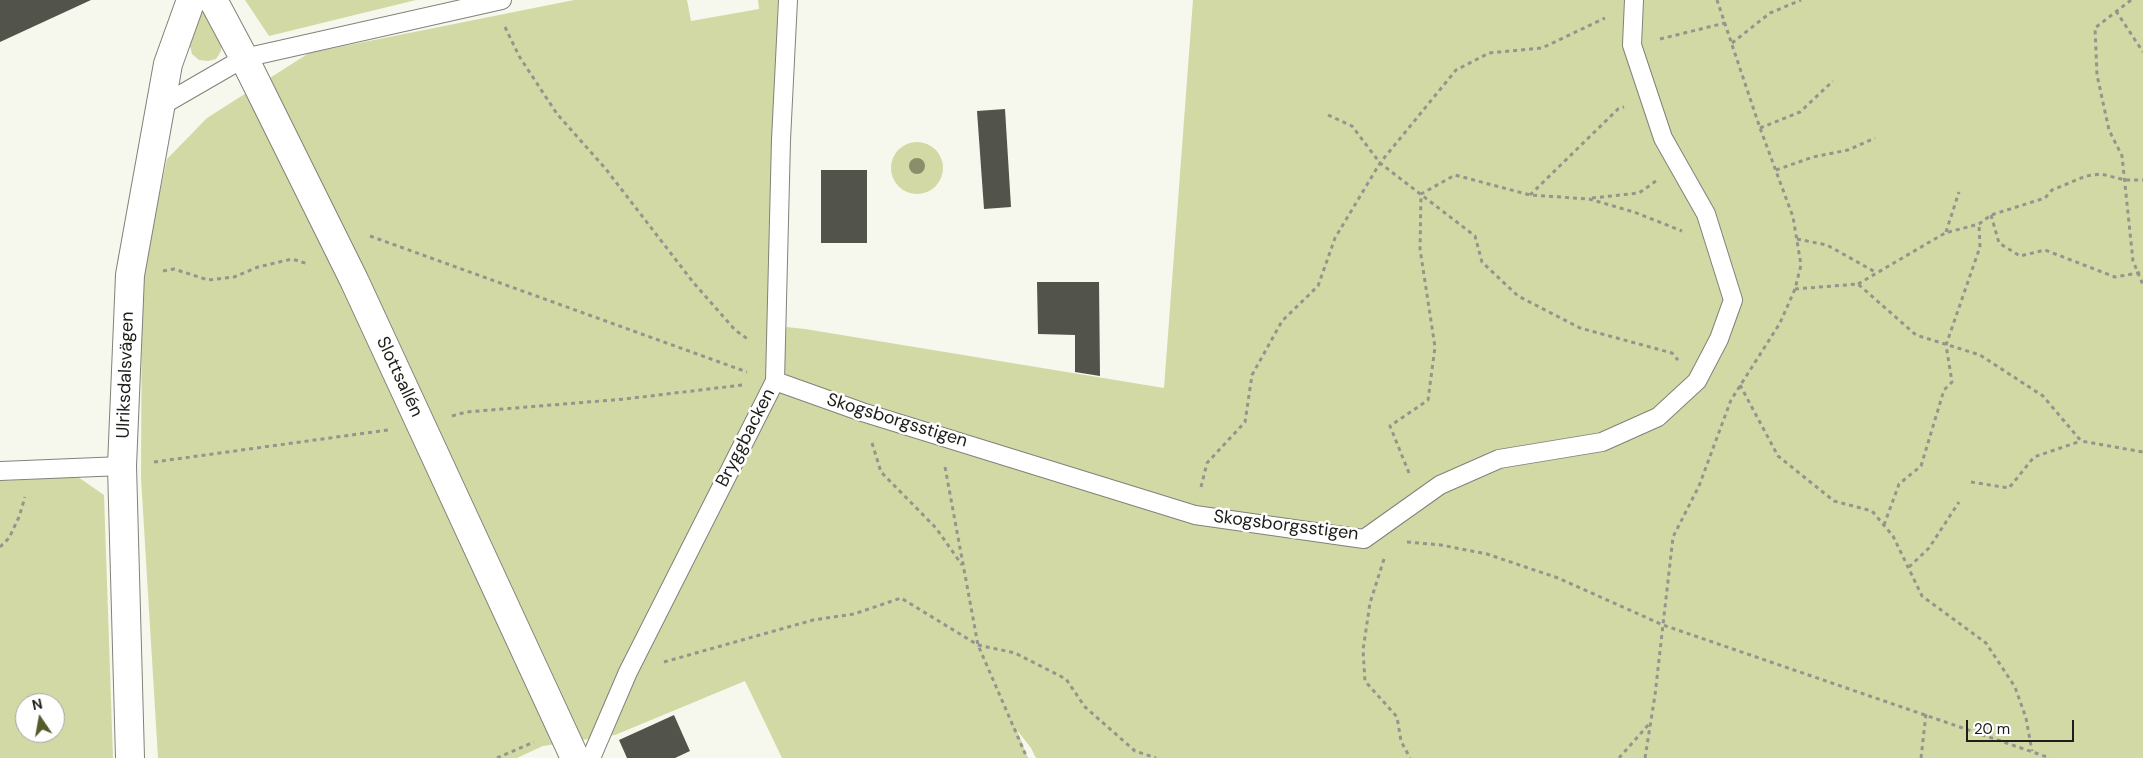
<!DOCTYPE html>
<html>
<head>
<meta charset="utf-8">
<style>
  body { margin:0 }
  #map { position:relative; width:2143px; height:758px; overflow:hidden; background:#f6f8ed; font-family:"DM Sans",sans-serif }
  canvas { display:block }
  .north { position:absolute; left:15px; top:693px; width:50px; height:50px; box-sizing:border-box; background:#fff; border:1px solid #a5a5a3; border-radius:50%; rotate:348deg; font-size:14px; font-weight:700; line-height:20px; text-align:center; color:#1d1d19 }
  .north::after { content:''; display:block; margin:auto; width:18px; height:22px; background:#575b29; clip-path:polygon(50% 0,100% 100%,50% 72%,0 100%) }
  .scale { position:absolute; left:1966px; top:720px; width:108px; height:22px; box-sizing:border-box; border:2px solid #1d1d19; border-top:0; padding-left:6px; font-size:15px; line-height:18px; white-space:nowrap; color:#1d1d19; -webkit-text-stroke:4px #fff; paint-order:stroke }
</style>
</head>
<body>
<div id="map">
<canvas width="2143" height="758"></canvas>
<div class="north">N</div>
<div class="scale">20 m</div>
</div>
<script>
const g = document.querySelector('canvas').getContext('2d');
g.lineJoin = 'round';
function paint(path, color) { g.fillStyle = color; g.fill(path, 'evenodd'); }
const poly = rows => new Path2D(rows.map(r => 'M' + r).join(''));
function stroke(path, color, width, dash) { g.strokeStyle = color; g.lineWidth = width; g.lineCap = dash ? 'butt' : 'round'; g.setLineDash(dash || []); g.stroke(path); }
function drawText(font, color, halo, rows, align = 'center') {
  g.font = font + ' "DM Sans",sans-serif'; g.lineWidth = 5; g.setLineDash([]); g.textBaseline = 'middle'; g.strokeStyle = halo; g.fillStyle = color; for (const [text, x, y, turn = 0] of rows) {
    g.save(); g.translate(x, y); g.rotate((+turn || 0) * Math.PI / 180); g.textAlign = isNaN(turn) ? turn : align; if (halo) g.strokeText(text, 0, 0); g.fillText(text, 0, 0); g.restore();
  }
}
const green = poly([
  [245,0,416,0,269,36],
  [574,0,687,0,691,21,759,9,758,0,778,0,767,325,805,329,1164,388,1193,0,2143,0,2143,758,1036,758,1031,748,1017,730,1028,758,782,758,745,681,615,735,543,746,517,758,158,758,141,478,142,275,167,159,207,118,309,53],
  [202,8,222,39,221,51,216,59,208,61,199,60,192,54,189,42],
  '891 168a26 26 0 1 1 52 0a26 26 0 1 1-52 0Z',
  [78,477,104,495,113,758,0,758,0,481],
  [25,703,55,703,55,733,25,733]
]);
const building = poly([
  [0,0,91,0,0,42],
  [1005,109,1011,207,984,209,977,111],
  [821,170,867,170,867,243,821,243],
  [1037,282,1099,282,1100,376,1075,372,1075,335,1038,334],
  [674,715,690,751,675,758,627,758,619,740]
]);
const path = poly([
  [2131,0,2095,28,2097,75,2109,130,2122,156,2133,261,2143,285],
  [2116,11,2143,52],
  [505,27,519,56,557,114,605,168,693,282,735,330,749,340],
  [1660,39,1725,23],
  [1732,43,1770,13,1801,0],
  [1328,115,1352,126,1380,163,1475,236,1482,262,1518,296,1580,328,1672,353,1678,360],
  [1760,128,1800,112,1833,81],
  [1776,170,1813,157,1848,150,1875,138],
  [1530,195,1618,109,1624,107],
  [1592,198,1639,193,1656,181],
  [1991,215,1999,243,2020,256,2045,250,2115,277,2138,273,2143,270],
  [1946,232,1959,192],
  [370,236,747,372],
  [1797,239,1827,245,1877,273],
  [163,271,174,269,208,280,234,277,258,267,292,259,308,264],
  [1858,284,1945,233,1979,224,1991,215,2045,198,2052,190,2086,176,2101,174,2125,180,2143,180],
  [1795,289,1858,284,1916,335,1980,355,2043,396,2081,441,2143,452],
  [1740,385,1778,456,1834,501,1872,511,1893,536,1922,596,1986,643,2015,687,2026,718,2032,751],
  [452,416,466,412,625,399,742,385],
  [872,443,881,472,936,528,962,565],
  [154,462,388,430],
  [945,467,978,645,1027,758],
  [1409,473,1390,426,1428,400,1435,347,1420,249,1421,194,1455,175,1530,195,1589,199,1634,212,1682,231],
  [1971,482,2009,488,2034,457,2081,441],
  [1201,487,1207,463,1245,422,1252,375,1282,321,1318,286,1335,238,1380,163,1456,70,1489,53,1542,48,1605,18],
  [1884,525,1899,484,1921,466,1944,390,1952,382,1946,345,1980,247,1979,224],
  [1407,542,1441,545,1487,554,1558,578,1663,625,2050,758],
  [0,547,9,538,19,517,25,497],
  [1384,559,1370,603,1363,650,1365,681,1397,717,1401,741,1410,758],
  [1909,567,1929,548,1959,502],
  [664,662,813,620,854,614,901,598,978,645,1015,653,1066,679,1085,707,1135,751,1156,758],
  [497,758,534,742],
  [1619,758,1650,723],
  [1645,758,1655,695,1673,537,1699,486,1731,400,1780,323,1795,289,1801,265,1793,217,1760,128,1717,0],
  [1921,758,1926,714]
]);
const service = poly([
  [161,106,244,58,502,0],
  [775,381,862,412,1195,515,1364,539,1440,485,1499,459,1602,442,1658,417,1697,381,1719,339,1733,300,1706,214,1663,138,1632,45,1634,0],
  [0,471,122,466],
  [591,758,628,672,775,381,781,140,788,0]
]);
const minor = poly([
  [213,0,244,58,354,280,575,758],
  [130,758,122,466,130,275,168,64,191,0]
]);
const trees = [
  [917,166]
];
const streetNames = [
  ["Ulriksdalsvägen",126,375,-88],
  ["Slottsallén",399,377,65],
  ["Skogsborgsstigen",897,421,17],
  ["Bryggbacken",746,438,-63],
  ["Skogsborgsstigen",1286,526,7]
];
paint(green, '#d3d9a5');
paint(building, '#52534a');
stroke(service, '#818279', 20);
stroke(minor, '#818279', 30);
stroke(path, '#94958d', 3, [4, 4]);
stroke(service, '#fff', 18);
stroke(minor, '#fff', 28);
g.fillStyle = '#8b8e6b';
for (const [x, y] of trees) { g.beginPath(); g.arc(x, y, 8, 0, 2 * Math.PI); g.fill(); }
drawText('18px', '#1d1d19', '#fff', streetNames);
</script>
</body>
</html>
